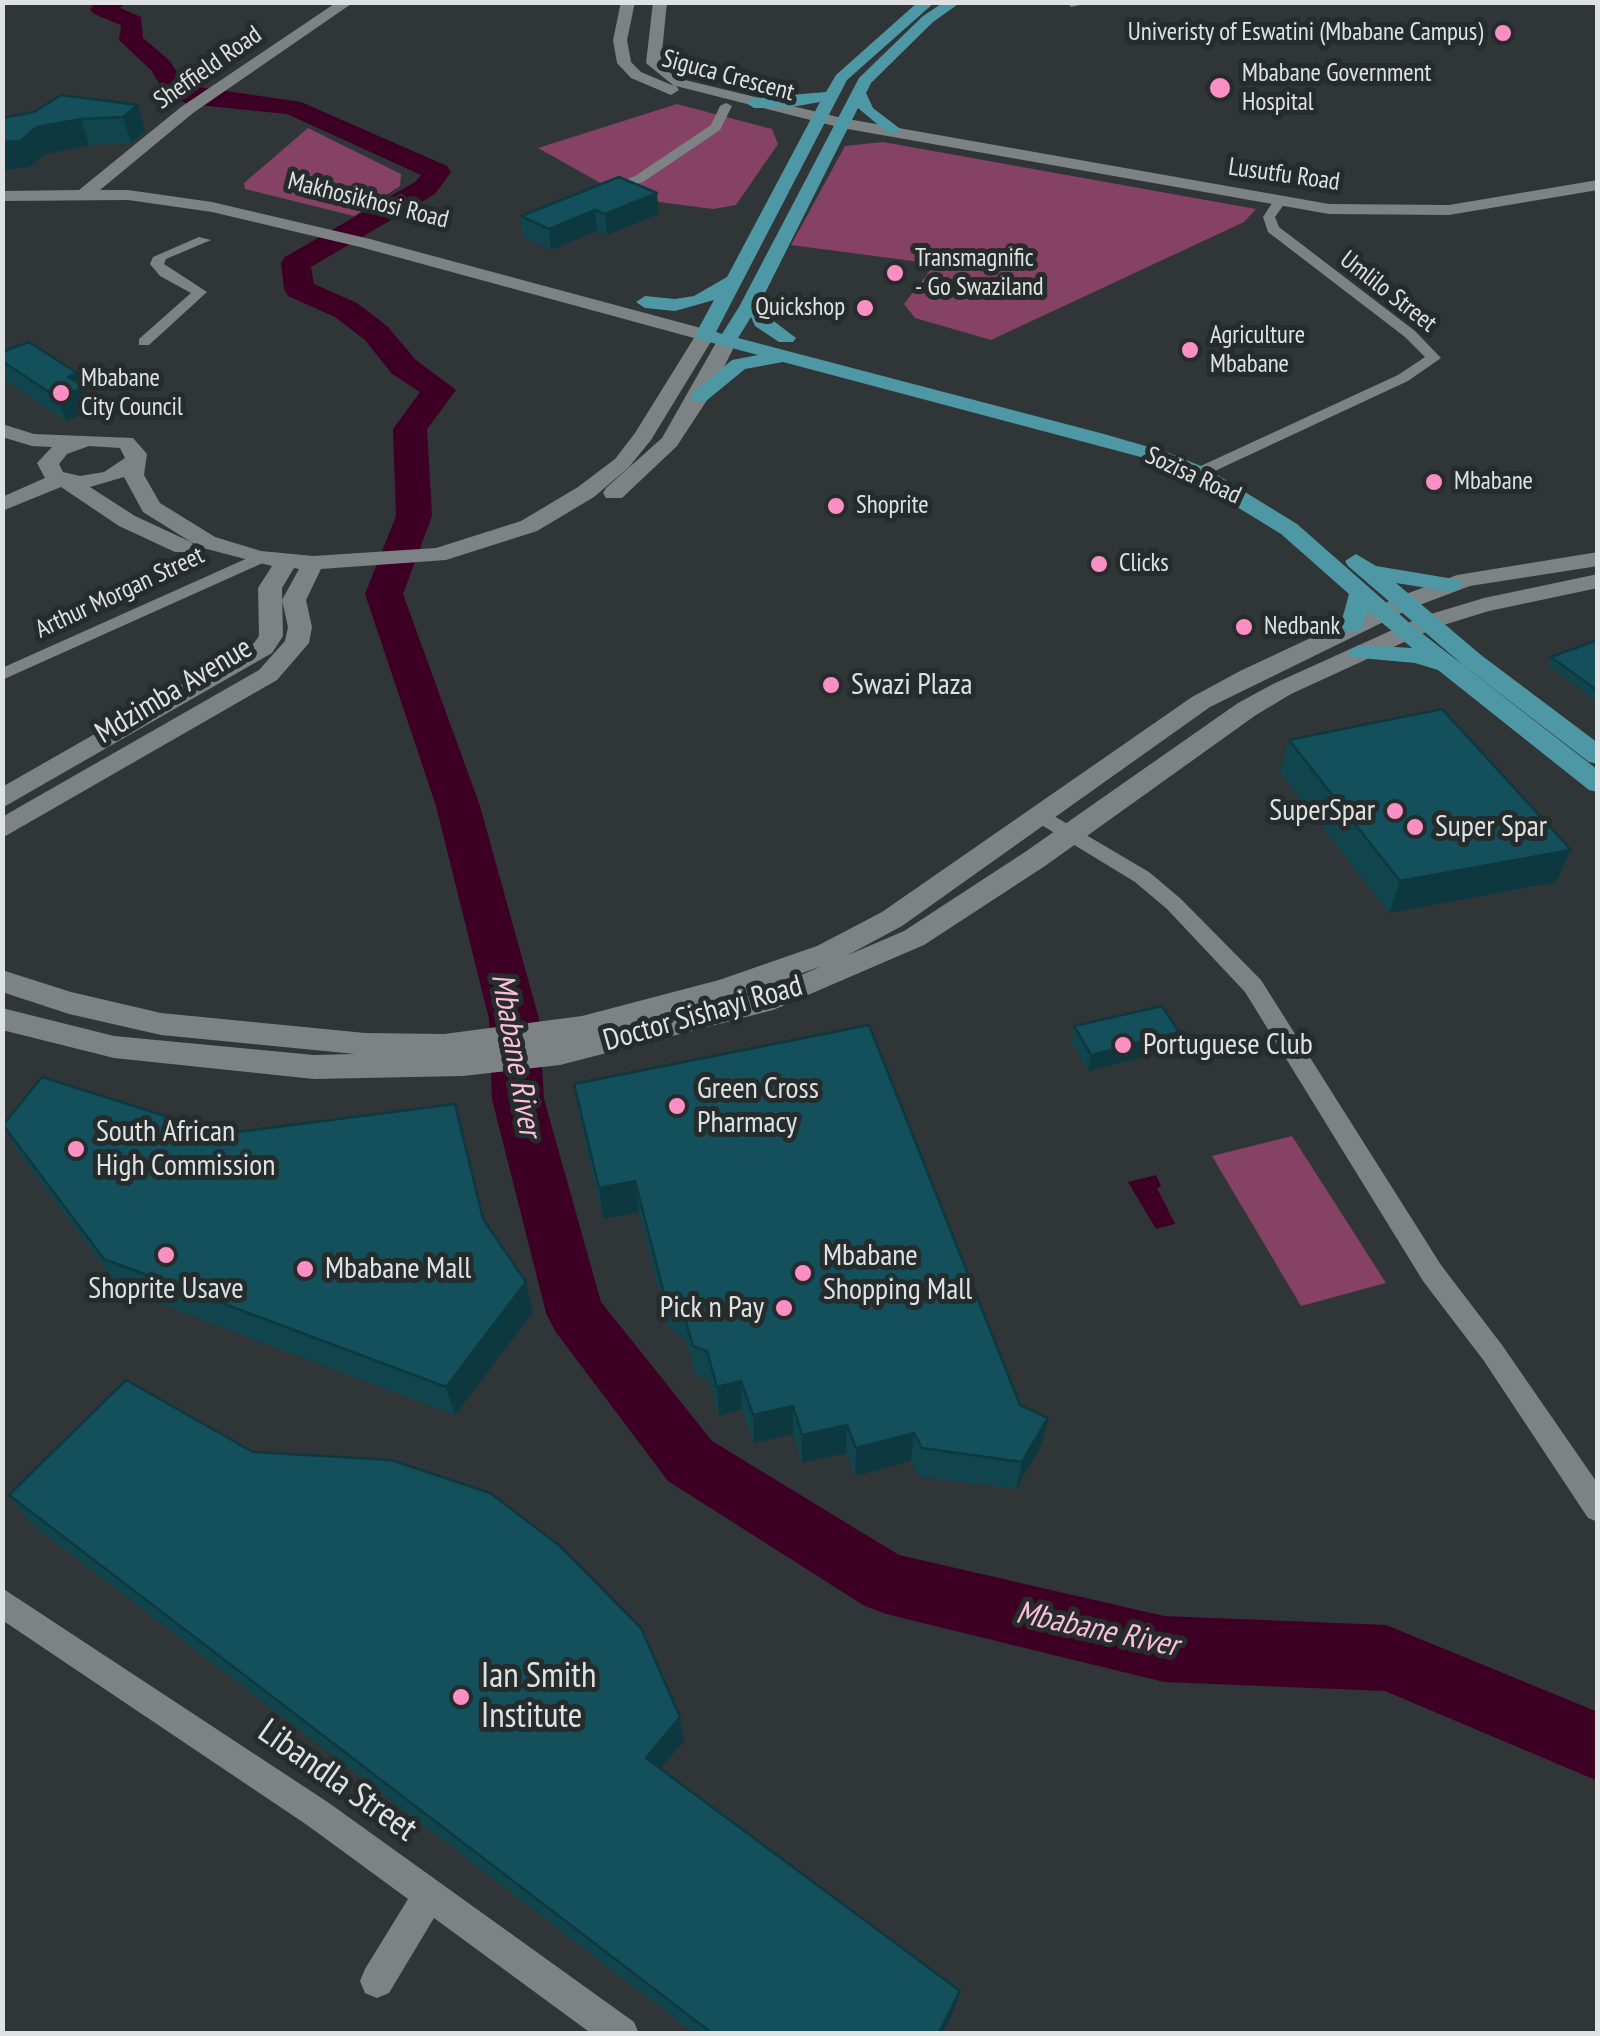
<!DOCTYPE html>
<html>
<head>
<meta charset="utf-8">
<style>
  body { margin:0 }
  #map { position:relative; width:1600px; height:2036px; overflow:hidden; background:#303537; font-family:"PT Sans Narrow",sans-serif }
  canvas { display:block }
  .frame { position:absolute; inset:0; border:5px solid #dfe2e3; pointer-events:none }
</style>
</head>
<body>
<div id="map">
<canvas width="1600" height="2036"></canvas>
<div class="frame"></div>
</div>
<script>
const g = document.querySelector('canvas').getContext('2d');
g.lineJoin = 'round';
function paint(path, color) { g.fillStyle = color; g.fill(path, 'evenodd'); }
const poly = rows => new Path2D(rows.map(r => 'M' + r).join(''));
function stroke(path, color, width, dash) { g.strokeStyle = color; g.lineWidth = width; g.lineCap = dash ? 'butt' : 'round'; g.setLineDash(dash || []); g.stroke(path); }
function drawText(font, color, halo, rows, align = 'center') {
  g.font = font + ' "PT Sans Narrow",sans-serif'; g.lineWidth = 10; g.setLineDash([]); g.textBaseline = 'middle'; g.strokeStyle = halo; g.fillStyle = color; for (const [text, x, y, turn = 0] of rows) {
    g.save(); g.translate(x, y); g.rotate((+turn || 0) * Math.PI / 180); g.textAlign = isNaN(turn) ? turn : align; if (halo) g.strokeText(text, 0, 0); g.fillText(text, 0, 0); g.restore();
  }
}
const green = poly([
  [677,104,772,129,778,144,736,205,713,209,659,202,624,186,604,185,538,148],
  [308,128,401,174,400,186,354,216,245,189,244,183],
  [883,142,1256,209,1244,222,991,340,915,318,904,304,935,264,791,245,845,146],
  [1292,1136,1386,1283,1301,1306,1212,1156]
]);
const water = poly([
  [1156,1175,1161,1186,1157,1188,1175,1224,1156,1229,1128,1182]
]);
const river = poly([
  [96,2,125,2,120,8,141,17,143,38,170,61,185,85,301,102,447,166,451,172,435,194,311,267,314,284,357,303,387,326,416,360,456,390,427,429,432,516,403,594,480,806,539,1019,544,1099,601,1302,712,1441,899,1555,1164,1616,1386,1625,1598,1712,1598,1781,1385,1691,1164,1682,886,1614,863,1605,668,1481,555,1331,546,1313,492,1099,489,1019,436,806,365,594,396,516,393,429,420,392,392,374,365,340,335,317,288,296,284,289,281,263,285,257,415,182,421,175,287,114,188,104,166,95,151,70,119,40,121,25,94,14,90,9,96,2]
]);
const street = poly([
  [1067,2,1093,2,1071,7,1067,2],
  [726,103,732,106,720,130,643,182,603,195,603,189,635,176,711,125,720,106,726,103],
  [1274,200,1285,203,1275,217,1279,227,1415,331,1441,358,1408,381,1204,476,1192,476,1192,470,1398,375,1425,357,1405,337,1268,232,1263,217,1274,200],
  [199,237,211,240,166,259,164,264,207,292,149,345,139,345,139,339,191,293,160,276,150,264,153,257,199,237],
  [259,553,265,554,265,562,2,680,2,668,259,553],
  [1042,809,1149,872,1181,899,1261,980,1441,1265,1502,1345,1598,1484,1598,1522,1588,1518,1484,1361,1423,1281,1245,992,1167,909,1135,882,1035,821,1032,816,1042,809],
  [2,1588,329,1803,634,2022,639,2034,592,2034,434,1918,389,1993,377,1998,365,1993,360,1981,365,1969,408,1899,307,1825,2,1620,2,1588]
]);
const secondary = poly([
  [337,2,354,2,193,113,100,190,128,190,212,202,370,239,712,331,715,335,651,440,629,467,594,497,537,531,446,560,321,569,306,600,312,627,309,643,277,680,2,838,2,817,259,670,285,641,288,627,282,600,299,569,294,568,282,588,283,636,272,653,2,808,2,787,254,643,259,636,258,588,272,566,199,547,143,512,124,477,90,487,135,516,191,542,194,547,191,552,175,552,119,526,61,487,2,511,2,497,45,478,37,463,52,447,32,446,2,437,2,424,34,434,133,438,147,454,144,475,160,503,215,537,261,551,313,556,436,548,521,521,578,487,615,459,635,433,694,338,360,247,212,212,128,200,2,201,2,191,79,190,181,107,337,2],
  [89,446,120,448,125,458,104,472,80,476,63,472,59,464,67,454,89,446],
  [621,2,635,2,627,40,631,62,641,72,674,86,646,63,653,2,667,2,661,62,685,80,842,118,1329,204,1449,205,1598,180,1598,190,1449,215,1329,214,842,128,676,86,679,90,671,95,631,78,617,63,613,40,621,2],
  [727,335,737,341,709,397,677,446,622,498,606,498,603,493,606,488,662,438,717,341,727,335],
  [1598,552,1598,566,1470,586,1414,607,1210,707,902,926,848,955,904,931,1025,852,1238,703,1273,684,1421,617,1484,598,1598,574,1598,588,1489,611,1437,627,1291,694,1256,715,1045,866,924,945,773,1010,560,1065,463,1076,314,1079,114,1058,2,1030,2,1008,114,1036,314,1055,355,1054,161,1035,69,1014,2,992,2,970,71,992,161,1013,365,1033,444,1034,582,1016,719,980,817,946,882,912,1192,697,1240,671,1398,597,1457,575,1598,552],
  [822,966,764,991,641,1023,735,997,822,966]
]);
const primary = poly([
  [918,2,935,2,847,80,716,332,722,334,739,307,859,78,923,16,944,2,961,2,933,22,871,83,866,93,873,108,903,131,889,134,858,108,764,295,771,319,796,338,793,342,779,342,755,326,751,317,738,338,1104,434,1166,452,1206,468,1297,524,1414,627,1598,770,1598,792,1589,790,1438,670,1415,663,1350,657,1347,652,1359,645,1412,648,1368,611,1360,632,1344,632,1340,627,1349,594,1281,534,1190,478,1152,460,783,362,745,369,706,401,692,401,692,393,732,360,758,355,698,339,695,335,714,300,675,311,645,308,636,302,645,296,675,299,694,296,727,277,820,102,786,108,754,108,746,103,754,98,826,92,836,75,918,2],
  [1356,554,1376,566,1460,580,1464,585,1452,592,1396,583,1481,655,1598,743,1598,764,1589,762,1463,665,1348,566,1345,561,1356,554]
]);
const wall = poly([
  [138,105,145,131,131,143,89,145,46,154,29,167,2,118],
  [657,193,658,214,607,235,597,231,551,250,523,237,521,216],
  [2,352,81,385,92,410,66,421,2,378],
  [1598,640,1598,702,1548,665,1551,657],
  [1289,740,1571,850,1556,882,1389,913,1280,772],
  [1074,1026,1179,1032,1175,1048,1088,1071,1072,1042],
  [574,1084,1020,1405,1041,1446,1016,1489,918,1476,911,1461,855,1476,846,1453,802,1463,793,1434,754,1443,742,1409,719,1416,709,1380,696,1375,686,1341,668,1327,639,1212,603,1219,579,1116],
  [3,1125,483,1219,526,1282,533,1312,455,1415,121,1289,21,1156],
  [9,1495,680,1717,684,1741,660,1768,960,1991,955,2008,942,2034,695,2034,29,1522]
]);
const shadedWall = poly([
  [138,105,145,131,131,143,123,117],
  [81,119,89,145,46,154,29,167,2,170,2,142,37,127],
  [657,193,658,214,607,235,605,214],
  [595,210,597,231,551,250,549,229],
  [77,373,82,389,85,387,92,410,66,421,58,398,68,377],
  [1571,850,1556,882,1389,913,1400,881],
  [1179,1032,1175,1048,1088,1071,1091,1055],
  [635,1181,639,1212,603,1219,599,1188],
  [526,1282,533,1312,455,1415,446,1387],
  [741,1381,742,1409,719,1416,717,1387],
  [793,1406,793,1434,754,1443,753,1415],
  [1048,1418,1041,1446,1016,1489,1022,1462],
  [847,1425,846,1453,802,1463,802,1435],
  [914,1433,911,1461,855,1476,856,1448],
  [680,1717,684,1741,650,1780,646,1758],
  [960,1991,955,2008,942,2034,938,2034]
]);
const building = poly([
  [61,95,138,105,123,117,81,119,37,127,20,141,2,142,2,118,34,112,61,95],
  [619,177,657,193,605,214,595,210,549,229,521,216,619,177],
  [29,342,77,373,68,377,85,387,58,398,2,361,2,352,29,342],
  [1598,640,1598,691,1551,657,1598,640],
  [1442,709,1571,850,1400,881,1289,740,1442,709],
  [1162,1006,1179,1032,1091,1055,1074,1026,1162,1006],
  [869,1025,1020,1405,1048,1418,1022,1462,922,1448,914,1433,856,1448,847,1425,802,1435,793,1406,753,1415,741,1381,717,1387,707,1351,693,1346,683,1312,665,1297,635,1181,599,1188,574,1084,869,1025],
  [42,1077,222,1134,455,1104,483,1219,526,1282,446,1387,104,1259,3,1125,42,1077],
  [126,1380,253,1452,391,1460,490,1493,560,1546,641,1628,680,1717,646,1758,960,1991,938,2034,713,2034,9,1495,126,1380]
]);
const markers = [
  [1503,33,10,"#fb8fc4"],
  [1220,88,12,"#fb8fc4"],
  [895,273,10,"#fb8fc4"],
  [865,308,10,"#fb8fc4"],
  [1190,350,10,"#fb8fc4"],
  [61,393,10,"#fb8fc4"],
  [1434,482,10,"#fb8fc4"],
  [836,506,10,"#fb8fc4"],
  [1099,564,10,"#fb8fc4"],
  [1244,627,10,"#fb8fc4"],
  [831,685,10,"#fb8fc4"],
  [1395,811,10,"#fb8fc4"],
  [1415,827,10,"#fb8fc4"],
  [1123,1045,10,"#fb8fc4"],
  [677,1106,10,"#fb8fc4"],
  [76,1149,10,"#fb8fc4"],
  [166,1255,10,"#fb8fc4"],
  [305,1269,10,"#fb8fc4"],
  [803,1273,10,"#fb8fc4"],
  [784,1308,10,"#fb8fc4"],
  [461,1697,10,"#fb8fc4"]
];
const farPoinames = [
  ["Univeristy of Eswatini (Mbabane Campus)",1483,33,"right"],
  ["Mbabane Government",1242,74],
  ["Hospital",1242,103],
  ["Transmagnific",915,259],
  ["- Go Swaziland",915,288],
  ["Quickshop",845,308,"right"],
  ["Agriculture",1210,336],
  ["Mbabane",1210,365],
  ["Mbabane",81,379],
  ["City Council",81,408],
  ["Mbabane",1454,482],
  ["Shoprite",856,506],
  ["Clicks",1119,564],
  ["Nedbank",1264,627]
];
const farStreetnames = [
  ["Sheffield Road",208,68,-35],
  ["Siguca Crescent",728,76,15],
  ["Lusutfu Road",1284,175,8],
  ["Makhosikhosi Road",368,201,14],
  ["Umlilo Street",1388,292,38],
  ["Sozisa Road",1193,476,25],
  ["Arthur Morgan Street",120,593,-25]
];
const poiNames = [
  ["Swazi Plaza",851,685],
  ["SuperSpar",1375,811,"right"],
  ["Super Spar",1435,827],
  ["Portuguese Club",1143,1045],
  ["Green Cross",697,1089],
  ["Pharmacy",697,1123],
  ["South African",96,1132],
  ["High Commission",96,1166],
  ["Mbabane",823,1256],
  ["Shopping Mall",823,1290],
  ["Mbabane Mall",325,1269],
  ["Shoprite Usave",166,1289,"center"],
  ["Pick n Pay",764,1308,"right"]
];
const streetNames = [
  ["Mdzimba Avenue",174,691,-31],
  ["Doctor Sishayi Road",703,1014,-16]
];
const waterNames = [
  ["Mbabane River",515,1055,80],
  ["Mbabane River",1097,1630,12]
];
const nearPoinames = [
  ["Ian Smith",481,1677],
  ["Institute",481,1717]
];
const nearStreetnames = [
  ["Libandla Street",337,1781,35]
];
paint(green, '#854264');
paint(water, '#3d0024');
paint(river, '#3d0024');
paint(street, '#7d8384');
paint(secondary, '#7d8384');
paint(primary, '#4e97a5');
paint(wall, '#11454e');
paint(shadedWall, '#0e3840');
paint(building, '#14505b');
stroke(building, '#0e3840', 2.5);
for (const [x, y, r, color] of markers) { const dot = new Path2D(); dot.arc(x, y, r, 0, 2 * Math.PI); g.fillStyle = color; g.fill(dot); stroke(dot, '#262b2c', 4); }
drawText('25px', '#dfe2e3', '#262b2c', farPoinames, 'left');
drawText('25px', '#dfe2e3', '#262b2c', farStreetnames);
drawText('30px', '#dfe2e3', '#262b2c', poiNames, 'left');
drawText('30px', '#dfe2e3', '#262b2c', streetNames);
drawText('italic 32px', '#fcbeda', '#262b2c', waterNames);
drawText('35px', '#dfe2e3', '#262b2c', nearPoinames, 'left');
drawText('35px', '#dfe2e3', '#262b2c', nearStreetnames);
</script>
</body>
</html>
